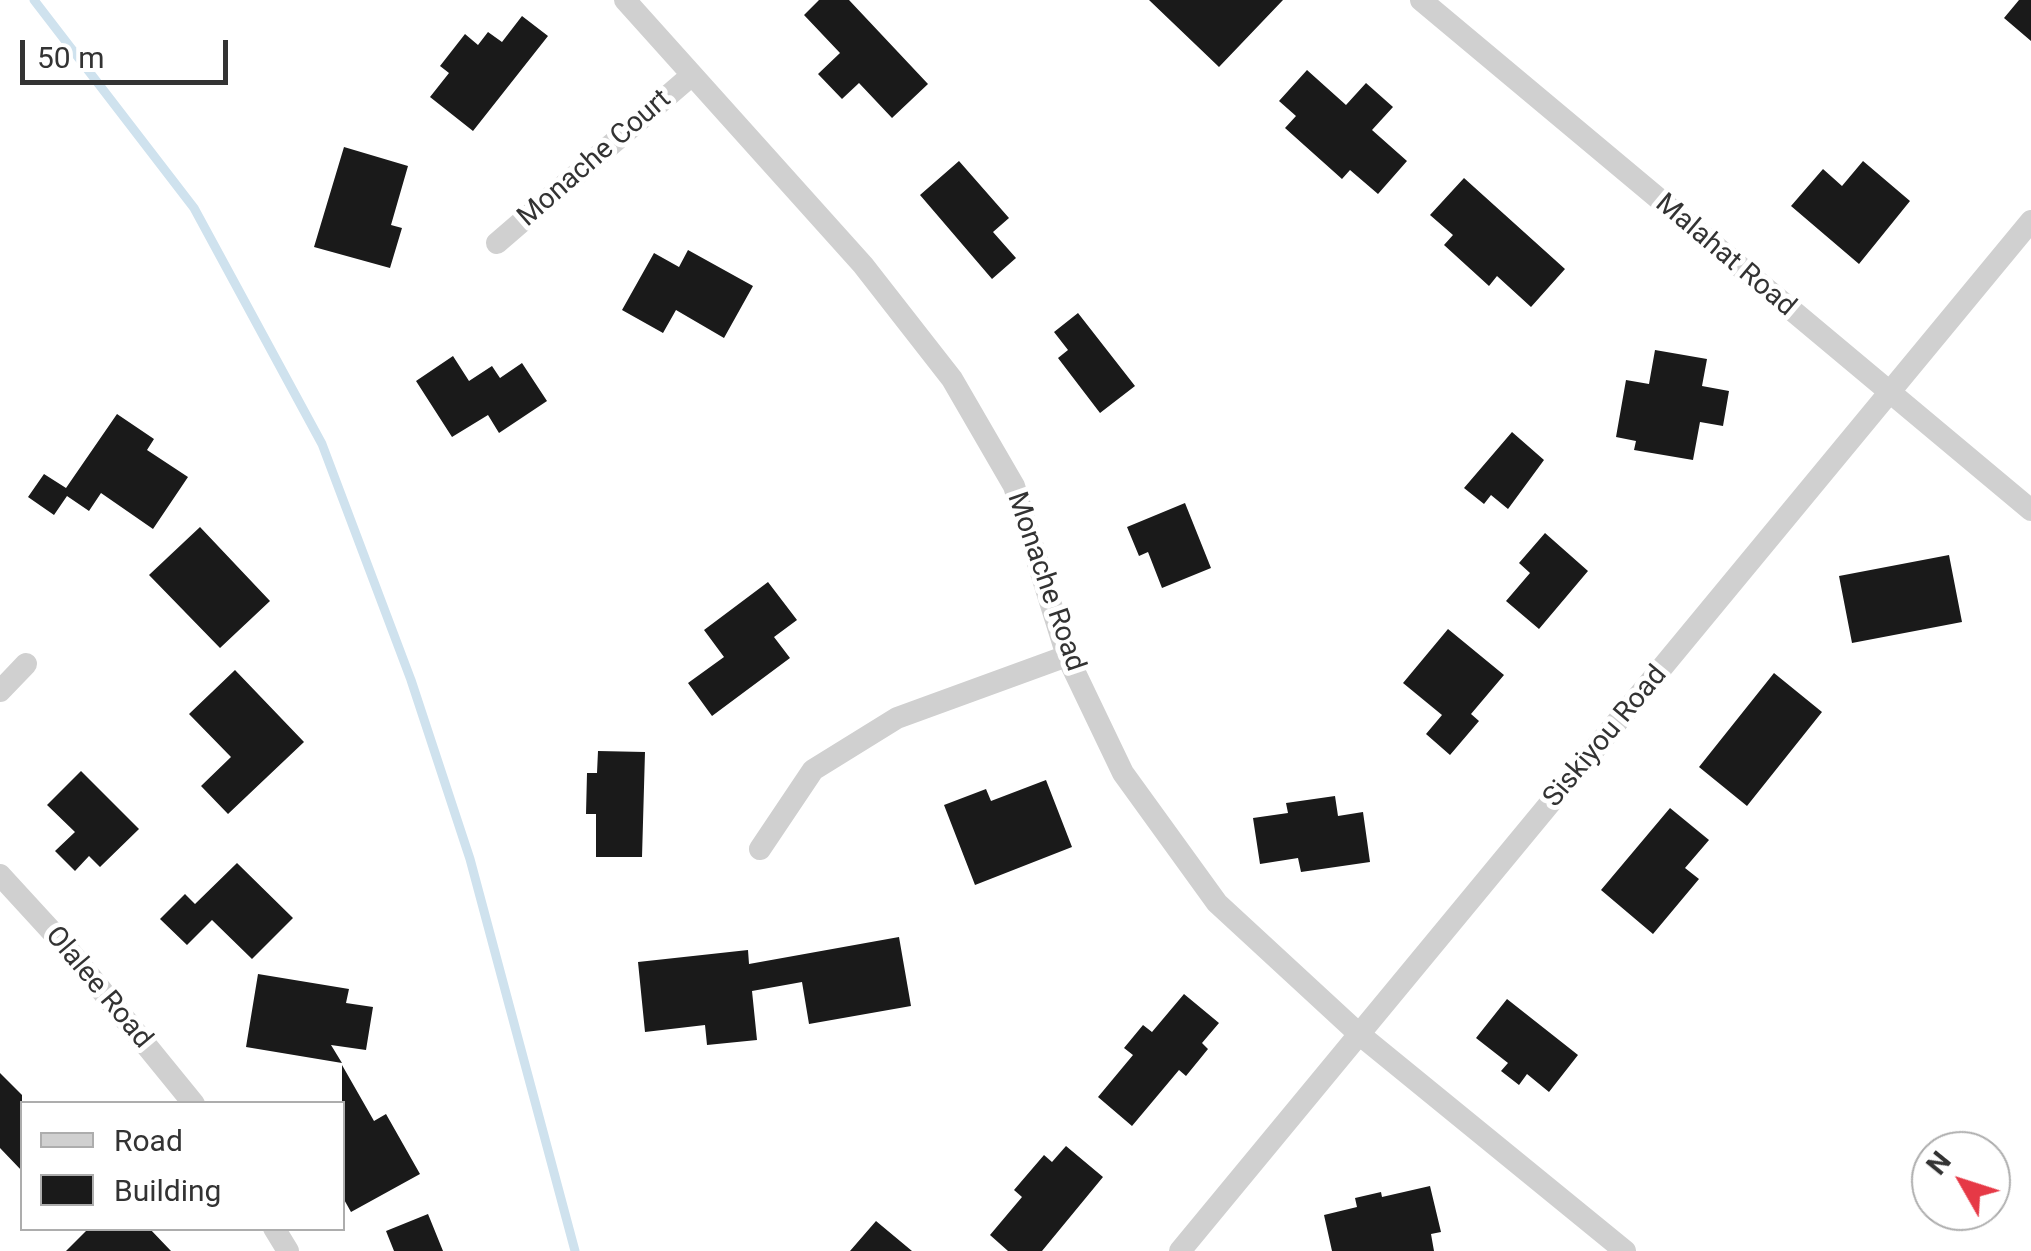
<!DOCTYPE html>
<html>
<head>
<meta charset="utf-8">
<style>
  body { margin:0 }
  #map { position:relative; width:2031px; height:1251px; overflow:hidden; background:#fff; font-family:Roboto,sans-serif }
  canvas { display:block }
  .legend { position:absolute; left:20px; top:1101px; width:325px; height:130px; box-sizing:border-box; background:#fff; border:2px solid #adadad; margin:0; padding:12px 18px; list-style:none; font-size:30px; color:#333 }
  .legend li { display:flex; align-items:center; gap:20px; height:50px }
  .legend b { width:50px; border:2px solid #adadad }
  .north { position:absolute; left:1911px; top:1131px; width:100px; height:100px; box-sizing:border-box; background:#fff; border:2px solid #adadad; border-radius:50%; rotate:309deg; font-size:28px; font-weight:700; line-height:40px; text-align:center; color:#333 }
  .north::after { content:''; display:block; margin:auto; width:35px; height:45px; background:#e63946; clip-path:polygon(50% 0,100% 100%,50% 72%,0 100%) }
  .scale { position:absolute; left:20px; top:40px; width:208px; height:45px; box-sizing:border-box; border:5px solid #333; border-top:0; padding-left:12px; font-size:30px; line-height:35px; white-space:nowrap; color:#333; -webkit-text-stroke:8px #fff; paint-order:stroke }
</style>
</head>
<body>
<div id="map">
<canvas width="2031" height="1251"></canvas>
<ul class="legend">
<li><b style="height:12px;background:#d0d0d0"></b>Road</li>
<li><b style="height:28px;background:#1a1a1a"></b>Building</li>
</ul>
<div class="north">N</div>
<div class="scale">50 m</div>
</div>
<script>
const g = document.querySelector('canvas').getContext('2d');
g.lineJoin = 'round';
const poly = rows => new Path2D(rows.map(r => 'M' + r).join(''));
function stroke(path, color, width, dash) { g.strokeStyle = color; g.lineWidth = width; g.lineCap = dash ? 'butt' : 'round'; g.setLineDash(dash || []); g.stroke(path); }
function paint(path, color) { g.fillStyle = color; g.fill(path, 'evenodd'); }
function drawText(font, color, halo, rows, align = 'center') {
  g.font = font + ' Roboto,sans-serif'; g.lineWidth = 10; g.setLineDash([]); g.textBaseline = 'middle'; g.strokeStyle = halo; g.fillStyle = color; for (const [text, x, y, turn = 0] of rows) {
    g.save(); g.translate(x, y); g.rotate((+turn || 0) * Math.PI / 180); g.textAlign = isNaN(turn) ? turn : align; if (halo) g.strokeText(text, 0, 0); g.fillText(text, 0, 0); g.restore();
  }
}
const stream = poly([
  [34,0,194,208,322,444,411,680,470,859,575,1251]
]);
const building = poly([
  [819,0,849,0,928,84,892,118,859,83,842,99,818,74,840,53,804,15],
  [1149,0,1283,0,1219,67],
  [2019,0,2031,0,2031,41,2004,18],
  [522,16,548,36,473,131,430,97,449,73,440,66,465,34,478,45,488,32,502,42],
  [1307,70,1346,105,1366,83,1393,107,1372,130,1407,161,1378,194,1350,170,1342,179,1285,128,1296,116,1279,101],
  [344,147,408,166,391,225,402,228,390,268,314,247],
  [959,161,1009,218,993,232,1016,258,992,279,920,195],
  [1863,161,1910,201,1859,264,1791,206,1823,169,1842,186],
  [1464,178,1565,269,1531,307,1497,276,1489,286,1444,245,1453,235,1430,215],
  [688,250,753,286,724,338,676,310,663,333,622,310,654,253,679,267],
  [1078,313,1135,386,1100,413,1058,358,1068,350,1054,332],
  [1655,350,1707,359,1702,386,1729,391,1723,426,1700,422,1693,460,1634,450,1636,441,1616,437,1626,380,1649,384],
  [453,356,469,381,492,366,500,378,522,363,547,401,499,433,488,415,452,437,416,381],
  [117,414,154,439,147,450,188,477,153,529,101,493,89,511,67,496,54,515,28,497,44,474,66,488],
  [1512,432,1544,460,1508,509,1491,495,1484,504,1464,488],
  [1185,503,1211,568,1162,588,1148,552,1139,556,1127,527],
  [200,527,270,601,220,648,149,575],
  [1545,533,1588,571,1539,629,1506,601,1530,573,1519,563],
  [1949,555,1962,622,1852,643,1839,576],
  [768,582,797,620,774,637,790,658,712,716,688,683,724,657,704,630],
  [1448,629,1504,675,1471,714,1479,721,1450,755,1426,734,1442,715,1403,683],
  [235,670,304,742,228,814,201,786,231,757,189,714],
  [1774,673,1822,712,1747,806,1699,767],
  [598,751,645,752,642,857,596,857,596,814,586,814,587,773,597,773],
  [81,771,139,829,100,867,89,856,75,871,55,851,75,832,47,805],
  [1046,780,1072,847,975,885,944,805,986,789,991,801],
  [1335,796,1338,816,1363,812,1370,862,1301,872,1298,858,1260,864,1253,818,1288,813,1286,803],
  [1670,808,1709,840,1685,868,1699,879,1653,934,1601,890],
  [237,863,293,918,252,959,212,920,187,945,160,919,185,894,195,904],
  [899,937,911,1006,809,1024,802,982,752,991,757,1040,707,1045,705,1025,645,1032,638,962,748,950,749,964],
  [258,974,349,989,346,1003,373,1007,366,1050,331,1045,342,1063,246,1047],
  [1184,994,1219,1023,1202,1043,1208,1049,1186,1076,1179,1070,1132,1126,1098,1097,1133,1055,1124,1048,1143,1025,1152,1032],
  [1507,999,1578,1055,1549,1092,1527,1074,1519,1085,1501,1071,1508,1063,1476,1038],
  [342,1065,374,1121,386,1114,420,1174,351,1212,342,1196],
  [0,1073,22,1095,22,1171,0,1148],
  [1066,1146,1103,1177,1042,1251,1008,1251,990,1235,1022,1197,1014,1190,1044,1155,1052,1162],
  [1430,1186,1441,1232,1431,1234,1434,1251,1332,1251,1324,1215,1357,1207,1355,1198,1381,1192,1382,1197],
  [428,1214,443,1251,394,1251,386,1231],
  [876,1221,912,1251,850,1251],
  [89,1228,149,1228,171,1251,66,1251]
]);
const street = poly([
  [625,0,863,265,952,379,1014,486,1067,656,1123,773,1217,903,1359,1034,1625,1251],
  [1421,0,2031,510],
  [497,243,692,75],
  [0,691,26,664],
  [760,849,813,770,897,718,1067,656],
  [0,875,67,948,194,1104],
  [274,1228,288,1251],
  [1180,1251,2031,221]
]);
const streetNames = [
  ["Monache Court",595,159,-41],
  ["Malahat Road",1725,256,40],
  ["Monache Road",1045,582,71],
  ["Siskiyou Road",1606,737,-50],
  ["Olalee Road",98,988,50]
];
stroke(stream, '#cfe2ee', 9);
paint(building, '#1a1a1a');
stroke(street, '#d0d0d0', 22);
drawText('28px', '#333', '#fff', streetNames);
</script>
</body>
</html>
